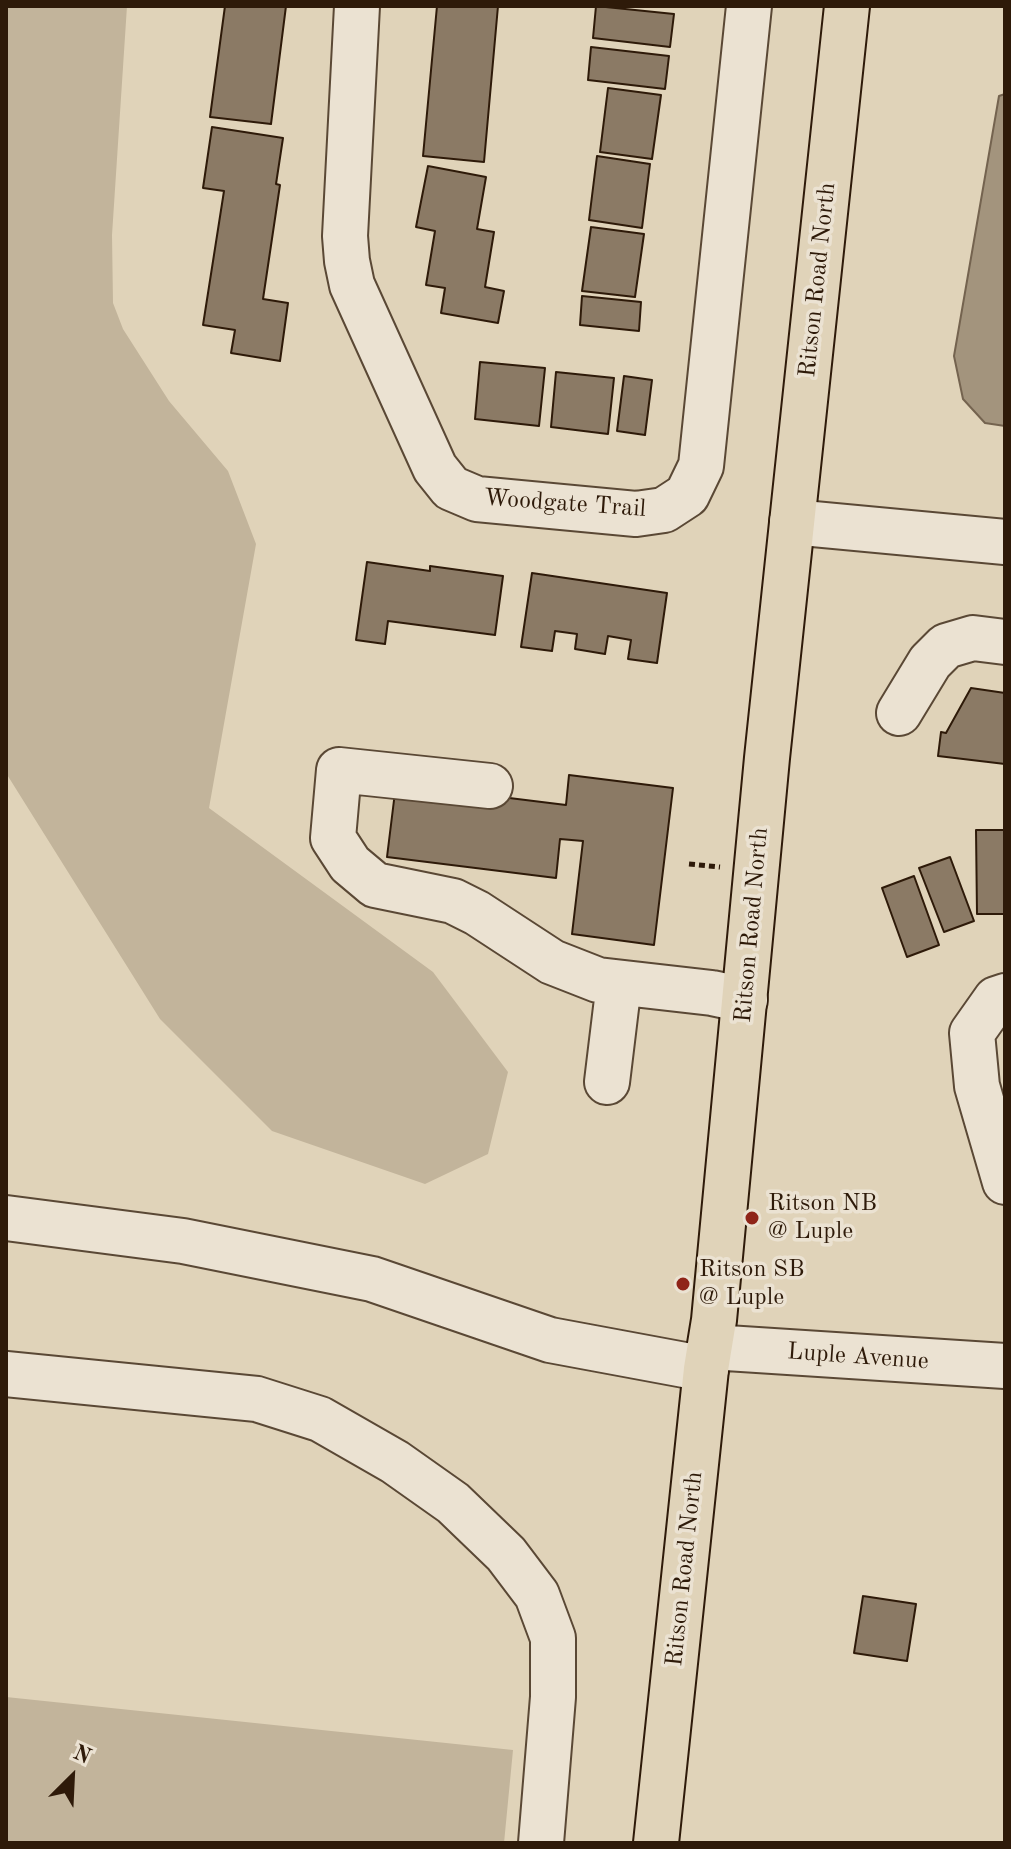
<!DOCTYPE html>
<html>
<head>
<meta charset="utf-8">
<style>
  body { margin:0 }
  #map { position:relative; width:1011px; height:1849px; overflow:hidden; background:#e0d3b9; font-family:"Old Standard TT",serif }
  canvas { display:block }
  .frame { position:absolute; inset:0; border:8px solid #2e1a09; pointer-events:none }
  .north { position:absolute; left:32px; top:1737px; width:80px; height:80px; -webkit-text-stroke:6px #ebe2d2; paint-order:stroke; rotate:24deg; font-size:22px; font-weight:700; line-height:32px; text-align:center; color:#2e1a09 }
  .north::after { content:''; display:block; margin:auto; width:28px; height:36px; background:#2e1a09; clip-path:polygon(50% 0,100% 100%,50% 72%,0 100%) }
</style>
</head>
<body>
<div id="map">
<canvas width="1011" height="1849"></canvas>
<div class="frame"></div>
<div class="north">N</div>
</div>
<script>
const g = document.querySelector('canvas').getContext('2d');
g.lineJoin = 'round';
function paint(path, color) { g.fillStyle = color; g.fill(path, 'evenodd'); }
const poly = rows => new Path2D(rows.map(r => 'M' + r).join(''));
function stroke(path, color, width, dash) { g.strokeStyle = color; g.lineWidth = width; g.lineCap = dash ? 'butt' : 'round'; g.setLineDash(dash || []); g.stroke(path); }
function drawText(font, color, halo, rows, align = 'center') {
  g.font = font + ' "Old Standard TT",serif'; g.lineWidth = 7; g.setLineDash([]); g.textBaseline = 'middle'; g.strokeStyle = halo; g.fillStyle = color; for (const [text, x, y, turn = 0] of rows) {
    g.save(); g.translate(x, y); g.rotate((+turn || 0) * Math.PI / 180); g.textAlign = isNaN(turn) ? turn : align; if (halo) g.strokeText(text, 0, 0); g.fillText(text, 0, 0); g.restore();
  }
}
const green = poly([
  [6,6,127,6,112,235,113,303,123,329,169,401,228,471,256,544,209,808,433,972,508,1072,488,1154,425,1184,272,1131,160,1019,6,773],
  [6,1697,513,1750,504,1843,6,1843]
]);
const water = poly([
  [1005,94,1005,426,985,423,963,399,954,356,999,96,1005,94]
]);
const building = poly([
  [225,6,286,6,271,124,210,117,225,6],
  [437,6,498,6,484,162,423,156,437,6],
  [596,6,674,14,670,47,593,38,596,6],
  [591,47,669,56,665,89,588,80,591,47],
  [608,88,661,95,652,159,600,152,608,88],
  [212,127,283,138,276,184,280,185,263,299,288,303,280,361,231,353,235,330,203,325,224,191,203,188,212,127],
  [597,156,650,164,642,228,589,220,597,156],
  [428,166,486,177,477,229,494,232,485,287,504,291,498,323,441,313,445,288,426,285,435,231,416,227,428,166],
  [591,227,644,234,635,297,582,291,591,227],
  [582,296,641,302,639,331,580,325,582,296],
  [480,362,545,368,539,426,475,419,480,362],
  [556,372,614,378,608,434,551,427,556,372],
  [624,376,652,380,645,435,617,431,624,376],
  [367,562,430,571,430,566,503,576,495,635,388,621,385,644,356,640,367,562],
  [532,573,667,593,657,663,628,659,631,640,608,636,605,654,575,649,577,634,555,631,552,651,521,647,532,573],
  [971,688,1005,693,1005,764,938,756,941,732,946,733,971,688],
  [569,775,673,788,654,945,572,934,583,841,560,839,556,878,387,857,396,784,566,805,569,775],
  [976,830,1005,830,1005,914,977,914,976,830],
  [950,857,974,921,944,932,919,868,950,857],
  [914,876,939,945,907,957,882,888,914,876],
  [863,1596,916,1604,907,1661,854,1653,863,1596]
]);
const path = poly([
  [689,864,720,867]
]);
const minor = poly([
  [357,6,345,236,347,261,352,285,435,468,451,488,477,499,636,514,664,510,687,495,701,466,749,6],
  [792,522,1005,542],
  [899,713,930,662,946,646,973,638,1005,642],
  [490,786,339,770,333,838,350,864,375,885,453,901,477,913,552,962,598,980,712,993,745,1000],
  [1005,996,996,999,972,1033,977,1086,1005,1182],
  [607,1082,619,983],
  [6,1218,183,1241,372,1279,550,1340,706,1369],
  [711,1347,1005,1366],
  [6,1374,257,1399,320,1419,395,1462,453,1503,506,1554,537,1595,553,1638,553,1697,541,1843]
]);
const major = poly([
  [656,1843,706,1369,714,1320,767,758,847,6]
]);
const markers = [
  [752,1218,8,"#8f2418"],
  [683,1284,8,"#8f2418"]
];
const streetNames = [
  ["Ritson Road North",818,280,-84],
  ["Woodgate Trail",565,504,4],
  ["Ritson Road North",752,925,-85],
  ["Luple Avenue",858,1357,4],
  ["Ritson Road North",685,1569,-84]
];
const poiNames = [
  ["Ritson NB",768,1204],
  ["@ Luple",768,1232],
  ["Ritson SB",699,1270],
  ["@ Luple",699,1298]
];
paint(green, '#c2b49b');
paint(water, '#a3947d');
stroke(water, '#74634f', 2);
paint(building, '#8b7a65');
stroke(building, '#2e1a09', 2);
stroke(minor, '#5a4835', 48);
stroke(major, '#2e1a09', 48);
stroke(path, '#2e1a09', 5, [6, 4]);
stroke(minor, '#ebe2d2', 44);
stroke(major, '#e0d3b9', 44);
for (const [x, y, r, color] of markers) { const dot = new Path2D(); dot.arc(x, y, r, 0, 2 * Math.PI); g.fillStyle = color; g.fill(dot); stroke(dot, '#ebe2d2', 3); }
drawText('24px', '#2e1a09', '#ebe2d2', streetNames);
drawText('24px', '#2e1a09', '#ebe2d2', poiNames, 'left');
</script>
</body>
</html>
